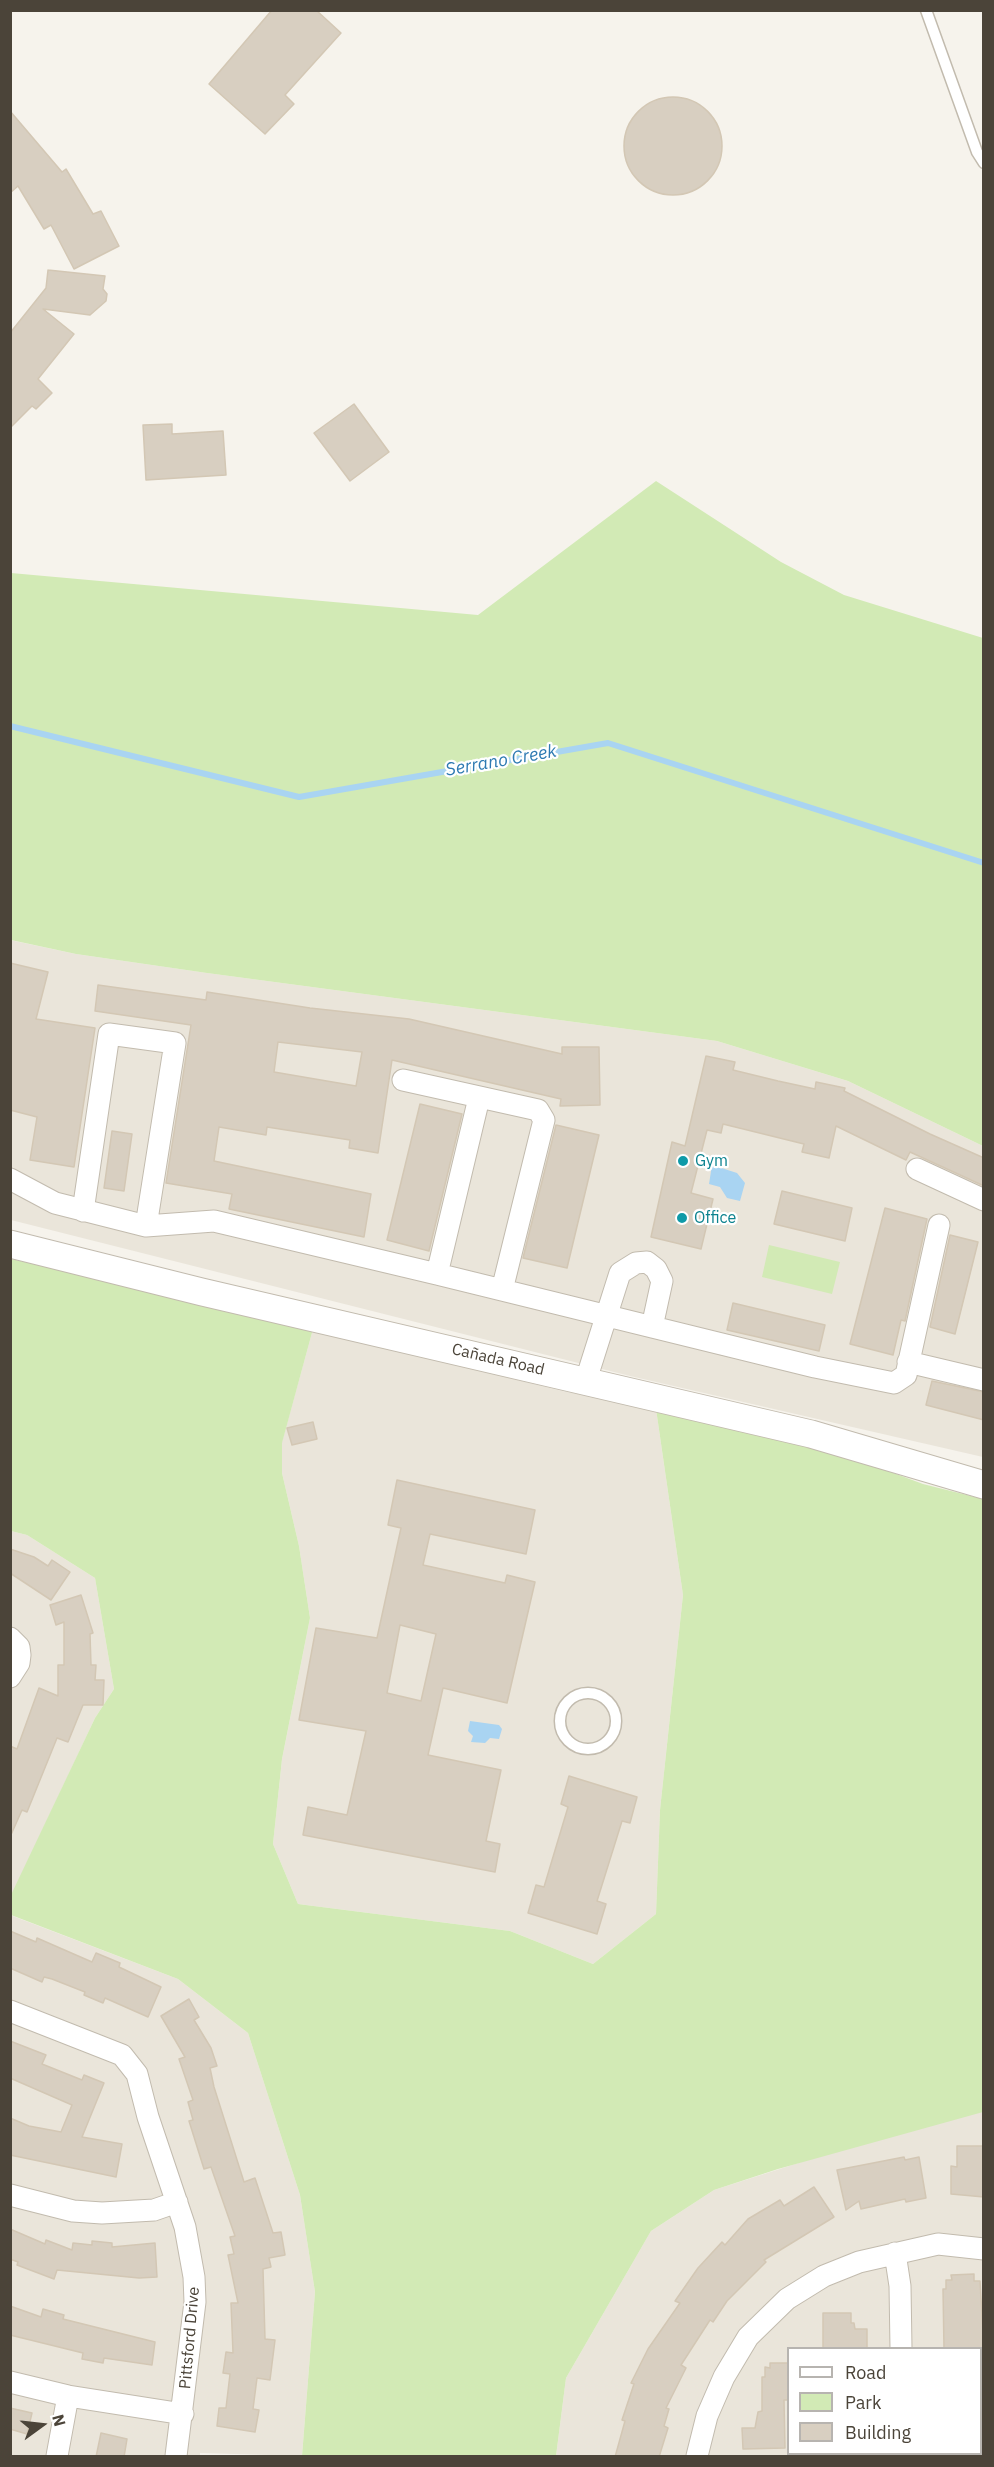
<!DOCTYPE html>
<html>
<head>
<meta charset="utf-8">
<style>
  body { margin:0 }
  #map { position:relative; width:994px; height:2467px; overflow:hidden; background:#f6f3ec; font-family:"IBM Plex Sans",sans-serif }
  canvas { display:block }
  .frame { position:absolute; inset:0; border:12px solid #4b4439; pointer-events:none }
  .legend { position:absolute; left:787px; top:2347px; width:195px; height:108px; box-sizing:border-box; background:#fff; border:2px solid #b7b4b0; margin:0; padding:8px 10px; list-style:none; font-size:18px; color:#4b4439 }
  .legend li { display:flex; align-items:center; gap:12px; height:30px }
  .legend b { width:30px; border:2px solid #b7b4b0 }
  .north { position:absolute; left:12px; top:2395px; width:60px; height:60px; -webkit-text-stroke:4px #fff; paint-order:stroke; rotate:75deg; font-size:16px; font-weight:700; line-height:24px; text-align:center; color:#4b4439 }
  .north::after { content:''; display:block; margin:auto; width:21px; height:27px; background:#4b4439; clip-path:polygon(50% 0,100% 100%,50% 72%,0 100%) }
</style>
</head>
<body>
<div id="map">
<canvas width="994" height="2467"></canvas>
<div class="frame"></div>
<ul class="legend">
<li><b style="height:8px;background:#fff"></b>Road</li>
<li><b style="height:16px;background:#d2eab5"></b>Park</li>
<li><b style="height:16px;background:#d8cfc1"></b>Building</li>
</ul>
<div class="north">N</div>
</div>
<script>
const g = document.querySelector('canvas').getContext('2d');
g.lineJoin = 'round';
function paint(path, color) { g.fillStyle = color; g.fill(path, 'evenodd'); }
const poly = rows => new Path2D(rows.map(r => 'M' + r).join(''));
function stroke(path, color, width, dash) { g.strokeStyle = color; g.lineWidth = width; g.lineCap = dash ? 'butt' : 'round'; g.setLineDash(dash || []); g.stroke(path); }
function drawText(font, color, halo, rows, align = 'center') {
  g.font = font + ' "IBM Plex Sans",sans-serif'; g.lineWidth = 4.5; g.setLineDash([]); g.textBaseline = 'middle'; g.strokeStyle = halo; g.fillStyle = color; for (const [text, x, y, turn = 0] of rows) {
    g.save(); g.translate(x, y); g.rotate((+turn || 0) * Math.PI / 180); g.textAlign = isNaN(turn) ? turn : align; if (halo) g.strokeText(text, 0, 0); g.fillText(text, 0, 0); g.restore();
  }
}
const residential = poly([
  [10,940,76,954,207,973,717,1041,848,1081,983,1146,983,1457,630,1376,11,1220],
  [313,1329,562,1391,656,1409,683,1595,660,1810,656,1914,593,1964,510,1931,298,1904,273,1844,282,1759,310,1618,299,1546,282,1473,282,1442],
  [11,1531,27,1535,95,1578,114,1689,95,1718,11,1897],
  [10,1915,178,1979,248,2033,300,2195,315,2292,302,2456,200,2453,200,2456,11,2456],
  [983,2104,983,2456,556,2456,566,2378,651,2231,714,2190],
  [788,2348,980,2348,980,2454,788,2454]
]);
const green = poly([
  [656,481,781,562,844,595,983,638,983,1146,848,1081,717,1041,207,973,76,954,11,940,11,573,478,615],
  [769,1245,840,1262,832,1294,762,1277],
  [11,1259,183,1296,313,1329,282,1443,282,1473,299,1546,310,1618,282,1759,273,1844,298,1904,510,1931,593,1964,656,1914,660,1810,683,1595,656,1409,832,1450,923,1484,983,1499,983,2112,778,2169,714,2190,651,2231,566,2378,556,2456,302,2456,315,2292,300,2195,248,2033,178,1979,11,1915,10,1897,95,1718,114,1689,95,1578,27,1535,11,1531]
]);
const water = poly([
  [712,1165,737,1173,745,1183,740,1201,727,1198,720,1187,709,1184],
  [470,1721,499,1725,502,1729,499,1739,490,1738,485,1743,471,1742,473,1736,468,1731]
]);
const stream = poly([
  [10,726,299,797,608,743,984,863]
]);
const building = poly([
  [272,10,316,10,341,33,285,95,294,104,265,134,209,84,272,10],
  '624 146a49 49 0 1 1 98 0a49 49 0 1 1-98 0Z',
  [10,111,62,172,66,169,93,214,101,211,119,246,74,269,51,225,44,229,18,186,10,193,10,111],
  [48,270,105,276,103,289,107,294,106,301,90,315,43,309,74,334,38,379,52,393,36,409,32,406,10,428,10,333,46,288,48,270],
  [354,404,389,452,350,481,314,433,354,404],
  [172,424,172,434,223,431,226,475,146,480,143,425,172,424],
  [10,963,48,972,36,1019,95,1028,74,1167,30,1160,37,1117,10,1110,10,963],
  [98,985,206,1000,207,992,310,1008,409,1019,562,1054,562,1047,599,1047,600,1105,560,1106,561,1099,392,1060,378,1153,349,1148,350,1140,267,1127,266,1135,219,1127,214,1161,371,1194,364,1237,229,1209,232,1194,166,1183,191,1025,95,1011,98,985],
  [278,1042,362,1052,356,1086,274,1072,278,1042],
  [706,1056,735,1062,733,1070,778,1081,815,1089,816,1082,845,1088,844,1091,930,1134,984,1158,984,1186,910,1152,906,1160,836,1126,829,1158,802,1152,804,1144,723,1124,721,1133,707,1130,691,1193,713,1199,701,1249,651,1237,672,1142,685,1146,706,1056],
  [420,1104,462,1114,429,1251,387,1240,420,1104],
  [556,1125,599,1135,567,1268,523,1258,556,1125],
  [112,1131,132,1134,124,1191,104,1188,112,1131],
  [782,1191,852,1208,845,1241,774,1224,782,1191],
  [885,1208,927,1219,905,1321,901,1320,893,1355,850,1344,885,1208],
  [950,1235,978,1242,955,1334,930,1327,950,1235],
  [733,1303,825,1325,819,1351,727,1330,733,1303],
  [932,1381,984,1392,984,1420,926,1405,932,1381],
  [313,1422,317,1439,292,1445,287,1428,313,1422],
  [397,1480,535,1510,526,1554,430,1534,423,1565,505,1583,507,1575,535,1582,507,1703,443,1688,428,1755,501,1770,486,1841,500,1844,495,1872,303,1835,308,1807,347,1815,366,1731,299,1720,316,1628,377,1638,401,1528,388,1525,397,1480],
  [400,1625,436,1634,421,1701,387,1693,400,1625],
  [10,1549,34,1557,48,1566,52,1560,70,1572,51,1600,10,1573,10,1549],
  [81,1595,93,1633,90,1634,91,1665,96,1665,95,1680,104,1680,103,1705,83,1705,68,1742,57,1738,27,1812,22,1810,10,1837,10,1746,17,1749,39,1688,58,1696,58,1665,64,1665,64,1622,56,1625,50,1605,81,1595],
  [569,1776,637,1797,630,1823,622,1821,597,1901,606,1904,597,1934,528,1913,536,1885,544,1887,568,1807,561,1804,569,1776],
  [10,1931,36,1942,37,1938,92,1962,96,1953,120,1963,119,1967,161,1987,148,2017,105,1998,103,2003,84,1995,85,1992,52,1979,44,1977,42,1982,10,1968,10,1931],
  [189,1999,199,2017,194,2020,211,2048,217,2066,210,2068,214,2087,244,2182,255,2178,273,2233,281,2232,285,2255,269,2258,271,2267,263,2269,265,2339,275,2340,270,2380,257,2378,253,2409,259,2410,255,2432,217,2426,219,2408,226,2408,230,2374,223,2373,226,2352,233,2353,231,2303,238,2303,228,2255,234,2254,230,2237,235,2236,211,2167,204,2169,189,2121,193,2120,188,2102,193,2100,179,2059,185,2057,161,2016,189,1999],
  [10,2041,46,2055,42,2064,82,2080,84,2075,104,2083,82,2137,122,2144,116,2177,10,2155,10,2118,29,2126,61,2132,72,2105,10,2078,10,2041],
  [957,2146,984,2146,984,2197,951,2194,951,2166,957,2167,957,2146],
  [904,2157,905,2160,919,2157,926,2198,906,2202,905,2199,861,2209,859,2201,846,2210,837,2170,904,2157],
  [814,2187,834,2217,764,2260,766,2262,727,2301,713,2322,710,2320,681,2365,686,2368,666,2408,669,2409,664,2426,668,2428,659,2457,615,2457,625,2421,622,2420,634,2384,631,2383,648,2349,680,2303,675,2301,698,2268,722,2242,725,2245,748,2219,780,2200,784,2206,814,2187],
  [10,2229,45,2244,46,2240,72,2250,73,2243,92,2245,92,2241,112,2243,112,2247,155,2243,157,2277,139,2278,57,2270,54,2279,17,2265,18,2262,10,2259,10,2229],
  [974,2274,974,2281,980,2281,984,2349,944,2349,943,2289,946,2289,946,2280,952,2280,951,2275,974,2274],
  [10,2306,41,2317,43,2309,64,2315,63,2319,155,2342,152,2365,104,2358,103,2363,82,2359,83,2353,10,2335,10,2306],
  [823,2313,851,2313,851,2323,854,2323,855,2329,867,2329,867,2349,823,2349,823,2313],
  [770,2363,789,2363,789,2400,784,2400,785,2448,743,2449,742,2428,755,2428,758,2412,762,2411,762,2377,765,2377,765,2367,770,2368,770,2363],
  [10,2408,32,2413,27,2434,10,2429,10,2408],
  [101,2433,127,2439,124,2457,96,2457,101,2433]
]);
const service = poly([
  [926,10,977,152,984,163],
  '560 1721a28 28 0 1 1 56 0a28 28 0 1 1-56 0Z'
]);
const minor = poly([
  [403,1080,538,1110,544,1120,502,1290],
  [917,1169,984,1200],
  [10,1179,55,1203,146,1226,214,1221,437,1274,815,1367,894,1383,906,1375,939,1225],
  [83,1211,109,1034,175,1043,146,1226],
  [437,1274,479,1098],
  [908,1362,984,1380],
  [586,1380,620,1273,636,1263,647,1262,656,1269,662,1281,652,1327],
  [10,1638,19,1647,20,1655,19,1663,10,1677],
  [10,2011,122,2055,137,2074,148,2117,185,2227,194,2277,195,2302,176,2456],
  [10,2195,73,2211,102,2213,154,2210,177,2202],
  [895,2253,900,2286,901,2348],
  [10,2382,68,2396,183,2414],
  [57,2456,68,2396],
  [697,2456,707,2416,724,2377,748,2337,787,2299,824,2276,859,2262,938,2244,984,2249],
  [899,2456,899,2454]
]);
const tertiary = poly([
  [10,1244,202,1292,811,1434,984,1485]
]);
const markers = [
  [683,1161,6,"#0f9aa8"],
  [682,1218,6,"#0f9aa8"]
];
const cultureNames = [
  ["Gym",695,1161],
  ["Office",694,1218]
];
const streetNames = [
  ["Cañada Road",498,1360,13],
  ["Pittsford Drive",190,2338,-85]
];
const waterNames = [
  ["Serrano Creek",501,761,-10]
];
paint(residential, '#eae5da');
paint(green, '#d2eab5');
paint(water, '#a9d4f2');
stroke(stream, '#a9d4f2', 6);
paint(building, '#d8cfc1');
stroke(building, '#d3c7b4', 1.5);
stroke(service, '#c2bbae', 13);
stroke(minor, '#c2bbae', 23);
stroke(tertiary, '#c2bbae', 29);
stroke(service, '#fff', 10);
stroke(minor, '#fff', 21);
stroke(tertiary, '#fff', 27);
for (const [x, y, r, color] of markers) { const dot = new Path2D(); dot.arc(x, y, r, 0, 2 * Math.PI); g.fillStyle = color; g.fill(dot); stroke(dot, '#fff', 2); }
drawText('16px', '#0d838f', '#fff', cultureNames, 'left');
drawText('16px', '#4b4439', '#fff', streetNames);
drawText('italic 18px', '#2e7ab2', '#fff', waterNames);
</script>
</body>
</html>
